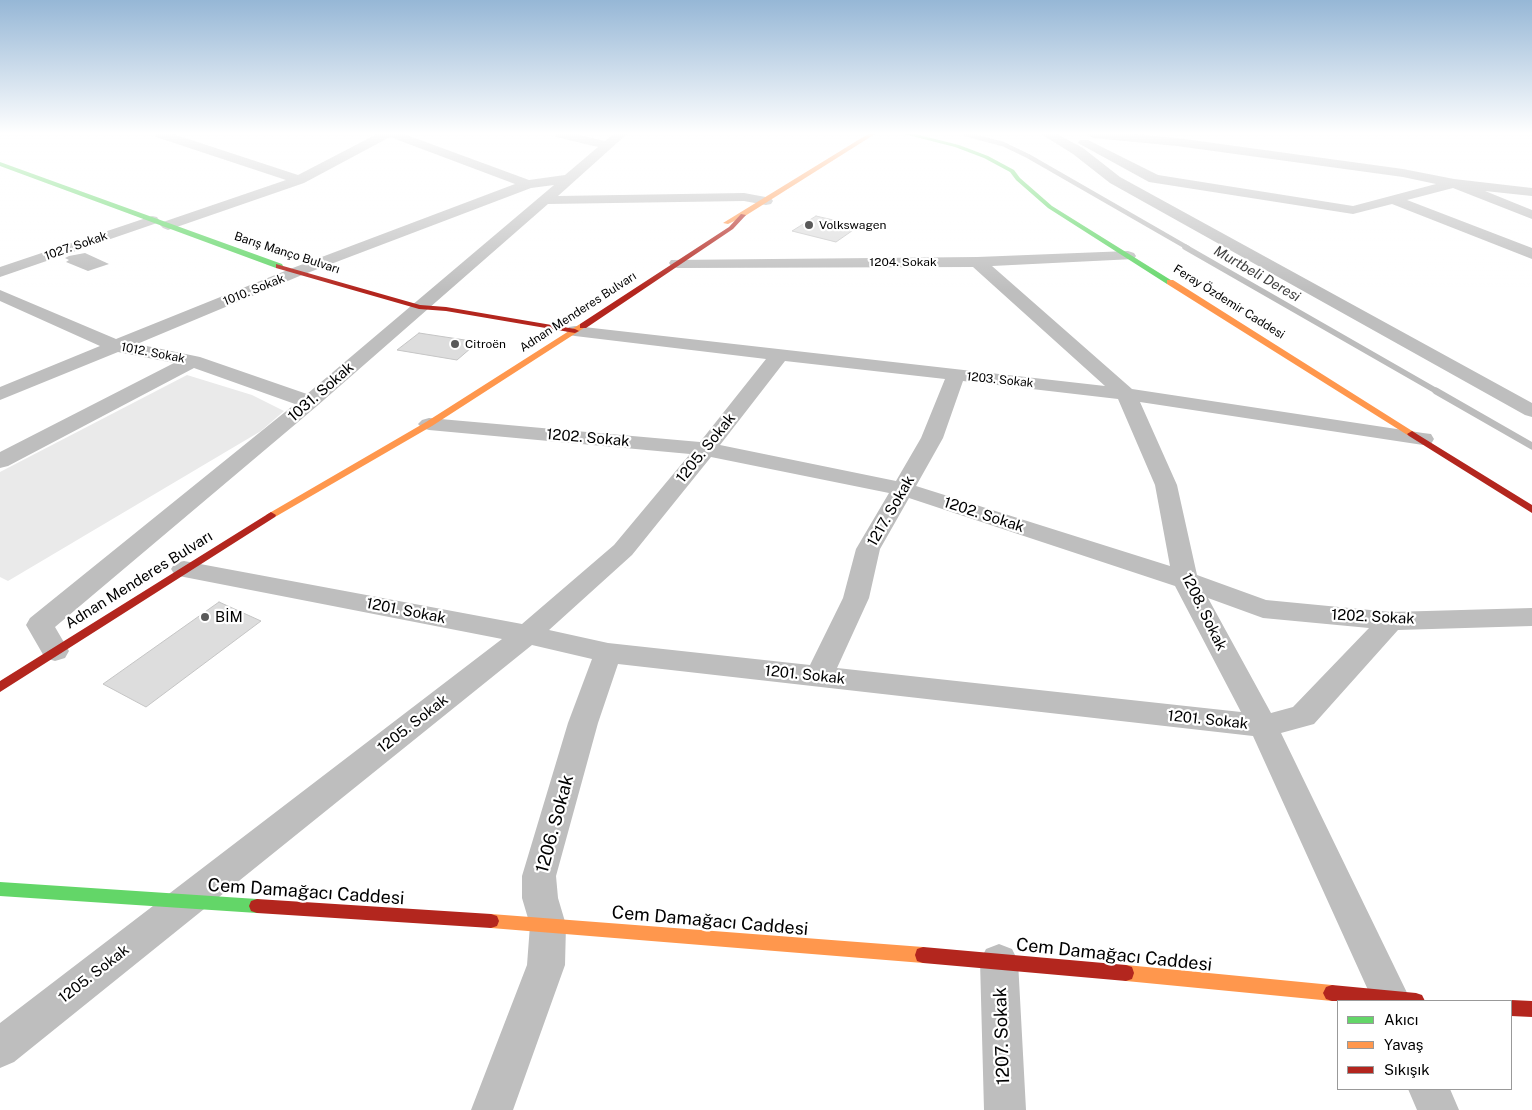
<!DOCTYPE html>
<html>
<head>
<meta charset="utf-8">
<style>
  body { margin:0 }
  #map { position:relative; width:1532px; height:1110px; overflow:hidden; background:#fff; font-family:"Public Sans",sans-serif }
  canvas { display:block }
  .legend { position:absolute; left:1337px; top:1000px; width:175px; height:90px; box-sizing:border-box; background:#fff; border:1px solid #999; margin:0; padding:6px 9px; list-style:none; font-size:15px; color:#000 }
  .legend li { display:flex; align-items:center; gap:10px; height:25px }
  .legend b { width:25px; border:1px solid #999 }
</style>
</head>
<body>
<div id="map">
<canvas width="1532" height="1110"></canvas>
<ul class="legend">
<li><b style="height:6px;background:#63d668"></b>Akıcı</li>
<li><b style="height:6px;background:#ff974d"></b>Yavaş</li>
<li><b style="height:6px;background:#b3261e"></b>Sıkışık</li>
</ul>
</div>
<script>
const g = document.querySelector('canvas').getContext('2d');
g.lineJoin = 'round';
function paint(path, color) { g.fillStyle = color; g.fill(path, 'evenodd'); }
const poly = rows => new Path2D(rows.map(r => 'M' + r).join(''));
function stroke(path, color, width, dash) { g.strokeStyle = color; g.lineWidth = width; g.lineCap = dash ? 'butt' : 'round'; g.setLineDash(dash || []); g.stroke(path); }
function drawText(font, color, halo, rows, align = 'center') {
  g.font = font + ' "Public Sans",sans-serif'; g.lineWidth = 4.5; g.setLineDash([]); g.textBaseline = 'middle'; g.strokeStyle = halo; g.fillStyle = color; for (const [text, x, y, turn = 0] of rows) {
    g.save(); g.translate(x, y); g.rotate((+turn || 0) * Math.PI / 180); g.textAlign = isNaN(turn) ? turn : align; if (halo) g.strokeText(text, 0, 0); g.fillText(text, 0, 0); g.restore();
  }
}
const green = poly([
  [187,375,252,395,284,411,261,431,8,581,0,577,0,472]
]);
const water = poly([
  [85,253,109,264,88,271,66,262,69,260,65,258,69,256]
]);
const streamFar2 = poly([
  [965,134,1003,144,1028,156,1188,248]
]);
const streamFar1 = poly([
  [1185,247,1438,392]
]);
const stream = poly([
  [1436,391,1532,446]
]);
const building = poly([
  [816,216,859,226,836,242,792,231,816,216],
  [419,333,478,342,457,360,397,350,419,333],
  [219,602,261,621,146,707,103,684,219,602]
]);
const street = poly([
  [154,134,173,134,298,175,377,134,404,134,529,180,565,175,598,147,556,137,554,134,576,134,605,141,613,134,627,134,558,196,744,193,771,198,773,201,771,204,766,205,744,201,548,204,317,406,55,627,69,651,65,658,55,661,45,658,41,651,26,625,30,618,295,404,194,368,8,466,0,468,0,452,174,363,118,352,0,400,0,387,100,346,0,301,0,290,116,339,290,269,515,184,390,137,304,183,168,230,163,228,160,225,163,222,286,180,156,137,154,134],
  [554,185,307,394,200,357,137,344,302,275,531,188,554,185],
  [1041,134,1057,134,1083,148,1120,177,1532,403,1532,417,1525,415,1110,183,1073,154,1041,134],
  [1087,134,1135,134,1177,138,1403,169,1454,179,1532,188,1532,196,1485,191,1532,210,1532,219,1453,188,1407,200,1532,248,1532,259,1392,204,1353,214,1149,182,1078,143,1080,140,1088,140,1158,175,1353,206,1436,184,1403,177,1177,146,1093,138,1087,134],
  [152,216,157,217,159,220,157,223,0,277,0,267,152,216],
  [1128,251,1134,253,1136,256,1134,259,992,266,1132,389,1423,433,1431,434,1434,439,1431,444,1423,445,1140,402,1177,485,1197,575,1266,600,1391,612,1532,608,1532,626,1398,630,1314,724,1281,733,1411,1001,1373,1001,1253,736,618,664,598,723,556,876,558,898,566,925,565,965,513,1110,471,1110,527,965,530,925,522,898,522,876,568,723,592,659,532,645,14,1062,0,1068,0,1023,502,639,184,577,175,575,171,569,175,563,184,561,522,624,614,545,690,454,429,430,422,428,418,424,422,420,429,418,700,442,766,359,575,336,569,335,566,331,569,327,575,326,1105,386,973,267,677,268,671,266,669,263,671,260,977,257,1128,251],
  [785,361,945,379,921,438,896,481,720,445,785,361],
  [963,381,1118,399,1155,485,1170,566,916,486,943,438,963,381],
  [711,457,889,493,856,549,843,598,810,665,608,643,549,630,632,555,711,457],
  [909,498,1175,586,1241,712,837,668,869,598,880,549,909,498],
  [1208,598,1263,618,1369,628,1293,707,1271,713,1208,598],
  [999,944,1012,949,1018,961,1026,1110,984,1110,980,961,986,949,999,944],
  [1408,1089,1450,1089,1459,1110,1417,1110,1408,1089]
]);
const fast = poly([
  [904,134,915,134,959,145,988,156,1014,170,1020,178,1052,206,1174,282,1167,284,1048,208,1016,180,1010,172,984,158,955,147,904,134],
  [0,162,282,264,283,266,276,268,0,166,0,162],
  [0,882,257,899,263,901,265,906,263,911,257,913,0,896,0,882]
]);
const slow = poly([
  [868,134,875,134,745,216,728,224,723,223,868,134],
  [1167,280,1173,280,1417,434,1415,436,1409,436,1167,284,1167,280],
  [580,324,587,326,432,426,275,517,267,517,266,515,426,422,580,324],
  [491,914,923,947,929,949,931,955,929,961,923,963,491,928,485,926,483,921,485,916,491,914],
  [1126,965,1332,985,1338,987,1341,993,1338,999,1332,1001,1126,981,1120,979,1118,973,1120,967,1126,965]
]);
const jam = poly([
  [741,214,746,215,733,229,586,328,580,328,580,324,729,227,741,214],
  [276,264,420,305,446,307,575,329,579,331,575,333,446,311,419,309,276,268,276,264],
  [1412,431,1532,505,1532,513,1409,436,1407,434,1412,431],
  [271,512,276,515,275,517,0,692,0,681,271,512],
  [257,899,491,914,497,916,499,921,497,926,491,928,257,913,251,911,249,906,251,901,257,899],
  [923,947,1126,965,1132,967,1134,973,1132,979,1126,981,923,963,917,961,915,955,917,949,923,947],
  [1332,985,1416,993,1422,995,1425,1001,1332,1001,1326,999,1323,993,1326,987,1332,985],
  [1511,1000,1532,1001,1532,1017,1511,1016,1511,1001,1507,1001,1511,1000]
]);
const markers = [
  [809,225,5,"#595959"],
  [455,344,5,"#595959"],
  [205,617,5,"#595959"]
];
const farPoinames = [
  ["Volkswagen",819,225],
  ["Citroën",465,344]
];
const farStreetnames = [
  ["1027. Sokak",76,246,-19],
  ["Barış Manço Bulvarı",287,253,18],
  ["1204. Sokak",903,262],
  ["1010. Sokak",254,290,-22],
  ["Feray Özdemir Caddesi",1229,302,32],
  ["Adnan Menderes Bulvarı",578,312,-33],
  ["1012. Sokak",153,353,11],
  ["1203. Sokak",1000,380,6]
];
const farWaternames = [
  ["Murtbeli Deresi",1257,274,30]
];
const streetNames = [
  ["1031. Sokak",321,392,-41],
  ["1202. Sokak",588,438,5],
  ["1205. Sokak",706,448,-51],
  ["1217. Sokak",891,511,-60],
  ["1202. Sokak",984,515,18],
  ["Adnan Menderes Bulvarı",139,580,-32],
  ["1201. Sokak",406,611,11],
  ["1208. Sokak",1204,612,64],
  ["1202. Sokak",1373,617,3],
  ["1201. Sokak",805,675,6],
  ["1201. Sokak",1208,720,6],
  ["1205. Sokak",413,724,-38],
  ["1205. Sokak",94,974,-38]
];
const poiNames = [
  ["BİM",215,617]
];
const nearStreetnames = [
  ["1206. Sokak",555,824,-75],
  ["Cem Damağacı Caddesi",306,892,4],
  ["Cem Damağacı Caddesi",710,921,5],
  ["Cem Damağacı Caddesi",1114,955,6],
  ["1207. Sokak",1002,1036,-92]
];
paint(green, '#eaeaea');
paint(water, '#bcbcbc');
stroke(streamFar2, '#bcbcbc', 4.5);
stroke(streamFar1, '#bcbcbc', 5.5);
stroke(stream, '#bcbcbc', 7);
paint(building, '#ddd');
stroke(building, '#c5c5c5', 1);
paint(street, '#bebebe');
paint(fast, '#63d668');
paint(slow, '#ff974d');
paint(jam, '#b3261e');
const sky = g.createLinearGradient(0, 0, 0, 290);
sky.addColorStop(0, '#96b7d6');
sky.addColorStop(0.46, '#fff');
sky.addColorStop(1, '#ffffff00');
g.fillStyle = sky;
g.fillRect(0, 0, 1532, 290);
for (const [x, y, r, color] of markers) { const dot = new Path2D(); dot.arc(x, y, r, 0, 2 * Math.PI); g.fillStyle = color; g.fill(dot); stroke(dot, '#fff', 2); }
drawText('12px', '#000', '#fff', farPoinames, 'left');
drawText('12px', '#000', '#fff', farStreetnames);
drawText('italic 14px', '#414141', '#fff', farWaternames);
drawText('15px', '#000', '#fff', streetNames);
drawText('15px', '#000', '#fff', poiNames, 'left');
drawText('18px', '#000', '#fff', nearStreetnames);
</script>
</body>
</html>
